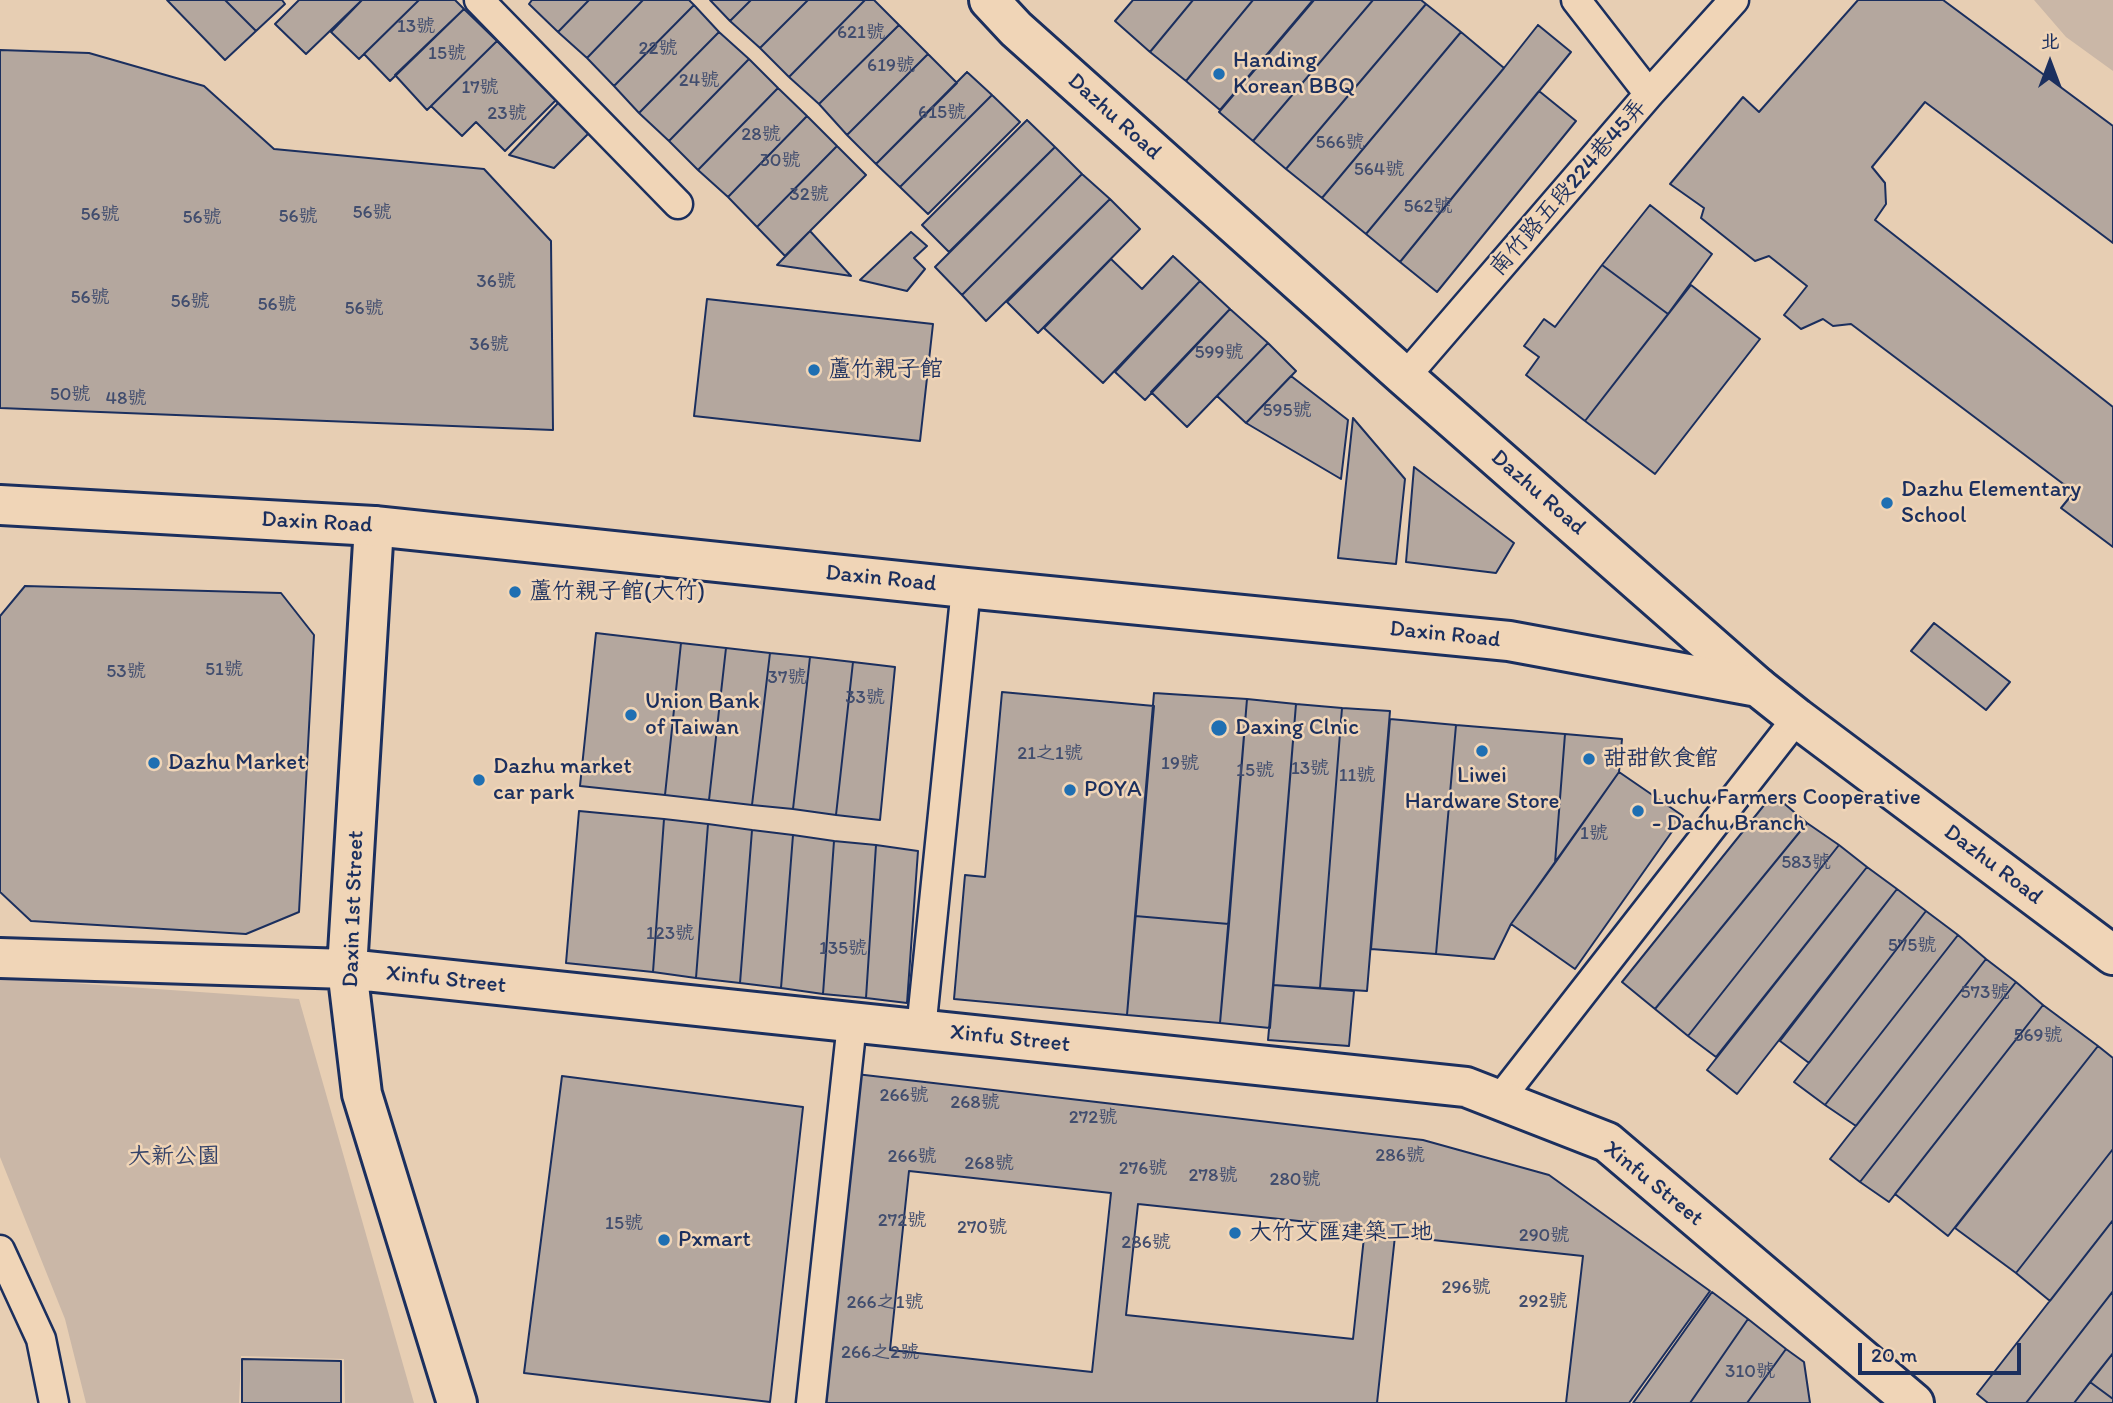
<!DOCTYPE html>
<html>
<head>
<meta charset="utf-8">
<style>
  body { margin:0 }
  #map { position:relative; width:2113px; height:1403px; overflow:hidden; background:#e7ceb3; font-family:Itim,"LXGW WenKai TC",sans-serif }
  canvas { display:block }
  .north { position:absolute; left:2015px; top:28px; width:70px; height:70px; -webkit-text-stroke:5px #f0d5b7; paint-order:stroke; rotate:0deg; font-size:19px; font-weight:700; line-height:28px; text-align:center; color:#1b2f5e }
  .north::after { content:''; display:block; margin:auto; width:24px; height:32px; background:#1b2f5e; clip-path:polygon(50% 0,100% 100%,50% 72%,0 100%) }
  .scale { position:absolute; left:1858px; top:1343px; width:163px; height:32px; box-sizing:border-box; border:4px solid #1b2f5e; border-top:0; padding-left:9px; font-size:21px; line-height:24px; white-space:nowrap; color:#1b2f5e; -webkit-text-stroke:5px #f0d5b7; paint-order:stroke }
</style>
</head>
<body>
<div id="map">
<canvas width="2113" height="1403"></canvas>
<div class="north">北</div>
<div class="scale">20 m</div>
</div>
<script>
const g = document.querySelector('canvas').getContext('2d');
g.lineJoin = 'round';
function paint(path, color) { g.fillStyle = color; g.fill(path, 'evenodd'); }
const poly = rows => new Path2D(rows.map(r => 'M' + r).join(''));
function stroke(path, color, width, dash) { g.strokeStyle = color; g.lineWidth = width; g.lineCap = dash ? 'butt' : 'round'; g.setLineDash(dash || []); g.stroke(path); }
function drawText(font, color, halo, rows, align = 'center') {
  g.font = font + ' Itim,"LXGW WenKai TC",sans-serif'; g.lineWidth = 5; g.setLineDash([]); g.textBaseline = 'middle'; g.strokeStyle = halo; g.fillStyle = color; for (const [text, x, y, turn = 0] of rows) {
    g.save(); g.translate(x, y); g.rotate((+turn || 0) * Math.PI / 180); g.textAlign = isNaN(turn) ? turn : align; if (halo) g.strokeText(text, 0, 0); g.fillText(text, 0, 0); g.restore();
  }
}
const green = poly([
  [2034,0,2113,0,2113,71,2066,37],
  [0,978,299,999,414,1403,345,1403,344,1359,241,1356,239,1403,86,1403,65,1319,0,1157]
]);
const building = poly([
  [167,0,225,0,256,31,225,60,167,0],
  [225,0,282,0,285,4,256,31,225,0],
  [299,0,362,0,306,54,275,24,299,0],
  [362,0,419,0,359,59,331,32,362,0],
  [419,0,455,0,464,9,390,81,364,54,419,0],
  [532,0,589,0,558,32,529,4,532,0],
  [589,0,643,0,587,58,558,32,589,0],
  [643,0,689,0,694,5,614,86,587,58,643,0],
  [710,0,751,0,730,21,710,0],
  [751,0,808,0,760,48,730,21,751,0],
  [808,0,865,0,789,77,760,48,808,0],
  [865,0,874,0,899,25,819,104,789,77,865,0],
  [1133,0,1193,0,1150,52,1115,21,1133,0],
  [1193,0,1253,0,1186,81,1150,52,1193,0],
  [1253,0,1313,0,1220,110,1186,81,1253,0],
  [1314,0,1373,0,1253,141,1219,112,1314,0],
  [1373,0,1421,0,1426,4,1286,169,1253,141,1373,0],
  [1858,0,1943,0,2113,126,2113,243,1925,102,1872,167,1885,183,1886,204,1875,220,2113,407,2113,547,2061,508,2074,492,1851,324,1833,326,1823,319,1801,329,1784,315,1807,286,1769,256,1755,261,1701,218,1704,208,1670,184,1743,97,1759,112,1858,0],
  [1426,4,1461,32,1322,198,1286,169,1426,4],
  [694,5,719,32,639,113,614,86,694,5],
  [464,9,497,41,427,110,395,75,464,9],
  [899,25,928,54,847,135,819,104,899,25],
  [1538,25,1571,52,1400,262,1366,234,1504,68,1538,25],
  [719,32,749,59,669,141,639,113,719,32],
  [1461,32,1504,68,1366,234,1322,198,1461,32],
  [497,41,556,100,505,151,476,122,462,136,431,106,497,41],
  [0,50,89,53,204,86,274,149,484,169,551,241,553,430,0,408,0,50],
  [928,54,957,83,876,164,847,135,928,54],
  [749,59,778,88,698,170,669,141,749,59],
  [967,72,992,95,900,187,876,164,967,72],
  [778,88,807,116,728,197,698,170,778,88],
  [1539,91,1576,121,1437,292,1400,262,1539,91],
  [992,95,1020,122,928,214,900,187,992,95],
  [559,102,590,132,554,168,509,155,559,102],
  [807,116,837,146,757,227,728,197,807,116],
  [1027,120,1055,147,949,252,922,225,1027,120],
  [837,146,866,175,785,256,757,227,837,146],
  [1055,147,1082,174,962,295,935,267,1055,147],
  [1082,174,1110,199,986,321,962,295,1082,174],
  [1110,199,1140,229,1038,333,1007,302,1110,199],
  [1650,205,1712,254,1668,314,1602,265,1650,205],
  [810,231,851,276,777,265,810,231],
  [911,232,927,246,914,258,925,269,907,291,860,280,911,232],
  [1173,256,1200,281,1103,383,1044,328,1111,259,1142,289,1173,256],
  [1602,265,1668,314,1585,421,1526,375,1539,357,1524,346,1544,319,1555,327,1602,265],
  [1200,281,1230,309,1145,400,1115,372,1200,281],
  [1691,285,1760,339,1655,474,1585,421,1691,285],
  [707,299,933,324,920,441,694,416,707,299],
  [1230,309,1268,343,1187,427,1151,392,1230,309],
  [1268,343,1296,371,1246,423,1217,396,1268,343],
  [1291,376,1348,420,1341,479,1246,423,1291,376],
  [1353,418,1405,479,1396,564,1338,558,1353,418],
  [1414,467,1514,543,1496,573,1406,562,1414,467],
  [25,586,281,593,314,635,299,912,246,934,31,921,0,892,0,616,25,586],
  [1934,623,2010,682,1986,710,1911,651,1934,623],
  [596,633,681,643,665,795,580,786,596,633],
  [681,643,726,648,709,800,665,795,681,643],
  [726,648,770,653,752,805,709,800,726,648],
  [770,653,810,657,793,809,752,805,770,653],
  [810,657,853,662,836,815,793,809,810,657],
  [853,662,895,667,880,820,836,815,853,662],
  [1002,692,1154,706,1127,1015,954,999,965,875,985,877,1002,692],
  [1154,693,1247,699,1229,924,1135,916,1154,693],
  [1247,699,1296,704,1270,1028,1220,1023,1247,699],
  [1296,704,1342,708,1320,988,1273,985,1296,704],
  [1342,708,1390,711,1367,991,1320,988,1342,708],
  [1390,719,1456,725,1436,954,1371,949,1390,719],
  [1456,725,1565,734,1555,863,1511,924,1494,959,1436,954,1456,725],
  [1565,734,1622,739,1619,772,1555,863,1565,734],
  [1619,772,1683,816,1575,969,1511,924,1619,772],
  [1773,794,1807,823,1655,1009,1622,982,1773,794],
  [579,811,664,819,653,972,566,963,579,811],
  [664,819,708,824,696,978,653,972,664,819],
  [1807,823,1839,845,1688,1036,1655,1009,1807,823],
  [708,824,752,830,740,983,696,978,708,824],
  [752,830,793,835,781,988,740,983,752,830],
  [793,835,834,841,823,994,781,988,793,835],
  [834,841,876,845,866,998,823,994,834,841],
  [876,845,918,851,907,1003,866,998,876,845],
  [1839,845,1867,867,1716,1057,1688,1036,1839,845],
  [1867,867,1897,889,1737,1094,1707,1070,1867,867],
  [1897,889,1926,911,1809,1063,1780,1041,1897,889],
  [1926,911,1958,935,1825,1105,1794,1082,1926,911],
  [1135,916,1229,924,1220,1023,1127,1015,1135,916],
  [1958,935,1986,959,1856,1126,1825,1105,1958,935],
  [1986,959,2016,982,1860,1182,1830,1159,1986,959],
  [2016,982,2043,1005,1889,1202,1860,1182,2016,982],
  [1273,985,1354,991,1349,1046,1268,1040,1273,985],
  [2043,1005,2098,1046,1948,1236,1895,1194,2043,1005],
  [2098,1046,2113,1058,2113,1149,2016,1273,1955,1228,2098,1046],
  [856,1074,1423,1140,1549,1175,1710,1291,1629,1403,825,1403,856,1074],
  [562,1076,803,1107,770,1402,524,1373,562,1076],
  [2113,1149,2113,1220,2050,1301,2016,1273,2113,1149],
  [909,1171,1111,1193,1092,1372,890,1350,909,1171],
  [1138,1204,1365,1228,1353,1339,1126,1315,1138,1204],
  [2113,1220,2113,1291,2026,1403,1988,1403,1977,1394,2113,1220],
  [1395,1236,1583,1256,1566,1403,1377,1403,1395,1236],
  [2113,1291,2113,1353,2074,1403,2026,1403,2113,1291],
  [1712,1292,1748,1319,1690,1403,1633,1403,1712,1292],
  [1748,1319,1786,1349,1747,1403,1690,1403,1748,1319],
  [1786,1349,1804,1362,1810,1403,1747,1403,1786,1349],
  [2113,1353,2113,1399,2090,1382,2113,1353],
  [242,1359,341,1361,341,1403,242,1403,242,1359],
  [2090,1382,2113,1399,2113,1403,2074,1403,2090,1382]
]);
const service = poly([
  [479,0,678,204],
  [1576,0,1649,94],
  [1405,377,1649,94,1734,0],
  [921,1030,966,588],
  [1499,1100,1797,718],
  [0,1250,41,1339,54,1403],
  [811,1403,852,1023]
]);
const minor = poly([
  [374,526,347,969,362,1094,457,1403],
  [0,958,347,969,1466,1087,1607,1142,1914,1403]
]);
const tertiary = poly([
  [989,0,1016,29,1405,377,1758,687]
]);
const secondary = poly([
  [0,505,374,526,966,588,1509,641,1758,687,1797,718,2113,955]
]);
const markers = [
  [1219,74,7,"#1f6fb2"],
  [814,370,7,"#1f6fb2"],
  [1887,503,7,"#1f6fb2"],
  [515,592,7,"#1f6fb2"],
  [631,715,7,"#1f6fb2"],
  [1219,728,9,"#1f6fb2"],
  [1482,751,7,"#1f6fb2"],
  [1589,759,7,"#1f6fb2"],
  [154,763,7,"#1f6fb2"],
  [479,780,7,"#1f6fb2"],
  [1070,790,7,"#1f6fb2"],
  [1638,811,7,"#1f6fb2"],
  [1235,1233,7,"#1f6fb2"],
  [664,1240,7,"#1f6fb2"]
];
const numberNames = [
  ["13號",416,27],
  ["621號",861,33],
  ["22號",658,49],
  ["15號",447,54],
  ["619號",891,66],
  ["24號",699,81],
  ["17號",480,88],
  ["615號",942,113],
  ["23號",507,114],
  ["28號",761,135],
  ["566號",1340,143],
  ["30號",780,161],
  ["564號",1379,170],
  ["32號",809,195],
  ["562號",1428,207],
  ["56號",372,213],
  ["56號",100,215],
  ["56號",298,217],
  ["56號",202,218],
  ["36號",496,282],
  ["56號",90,298],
  ["56號",190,302],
  ["56號",277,305],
  ["56號",364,309],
  ["36號",489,345],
  ["599號",1219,353],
  ["50號",70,395],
  ["48號",126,399],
  ["595號",1287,411],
  ["51號",224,670],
  ["53號",126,672],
  ["37號",787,678],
  ["33號",865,698],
  ["21之1號",1050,754],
  ["19號",1180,764],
  ["13號",1310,769],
  ["15號",1255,771],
  ["11號",1357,776],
  ["1號",1594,834],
  ["583號",1806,863],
  ["123號",670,934],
  ["575號",1912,946],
  ["135號",843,949],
  ["573號",1985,993],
  ["569號",2038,1036],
  ["266號",904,1096],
  ["268號",975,1103],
  ["272號",1093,1118],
  ["286號",1400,1156],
  ["266號",912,1157],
  ["268號",989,1164],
  ["276號",1143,1169],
  ["278號",1213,1176],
  ["280號",1295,1180],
  ["272號",902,1221],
  ["15號",624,1224],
  ["270號",982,1228],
  ["290號",1544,1236],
  ["286號",1146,1243],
  ["296號",1466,1288],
  ["292號",1543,1302],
  ["266之1號",885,1303],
  ["266之2號",880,1353],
  ["310號",1750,1372]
];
const poiNames = [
  ["Handing",1233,61],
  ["Korean BBQ",1233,87],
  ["蘆竹親子館",828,370],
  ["Dazhu Elementary",1901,490],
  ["School",1901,516],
  ["蘆竹親子館(大竹)",529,592],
  ["Union Bank",645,702],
  ["of Taiwan",645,728],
  ["Daxing Clnic",1235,728],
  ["甜甜飲食館",1603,759],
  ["Dazhu Market",168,763],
  ["Dazhu market",493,767],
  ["car park",493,793],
  ["Liwei",1482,776,"center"],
  ["Hardware Store",1482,802,"center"],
  ["POYA",1084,790],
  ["Luchu Farmers Cooperative",1652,798],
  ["- Dachu Branch",1652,824],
  ["大竹文匯建築工地",1249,1233],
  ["Pxmart",678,1240]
];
const streetNames = [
  ["Dazhu Road",1114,117,42],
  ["南竹路五段224巷45弄",1569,188,-49],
  ["Dazhu Road",1538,493,41],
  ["Daxin Road",317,523,3],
  ["Daxin Road",881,579,6],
  ["Daxin Road",1445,635,6],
  ["Dazhu Road",1993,865,37],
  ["Daxin 1st Street",354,909,-88],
  ["Xinfu Street",446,980,6],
  ["Xinfu Street",1010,1039,6],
  ["Xinfu Street",1653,1184,39]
];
const parkNames = [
  ["大新公園",174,1157]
];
paint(green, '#cab7a7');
paint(building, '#b4a79e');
stroke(building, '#1b2f5e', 2);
stroke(service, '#1b2f5e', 33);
stroke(minor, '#1b2f5e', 44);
stroke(tertiary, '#1b2f5e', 44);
stroke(secondary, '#1b2f5e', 44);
stroke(service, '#f0d5b7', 28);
stroke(minor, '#f0d5b7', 38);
stroke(tertiary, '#f0d5b7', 38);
stroke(secondary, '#f0d5b7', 38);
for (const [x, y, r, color] of markers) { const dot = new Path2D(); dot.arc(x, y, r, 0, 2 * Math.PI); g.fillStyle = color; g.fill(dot); stroke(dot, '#f0d5b7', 2.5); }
drawText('19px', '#414d6e', null, numberNames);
drawText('23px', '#1b2f5e', '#f0d5b7', poiNames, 'left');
drawText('23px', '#1b2f5e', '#f0d5b7', streetNames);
drawText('23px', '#354369', '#f0d5b7', parkNames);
</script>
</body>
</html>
